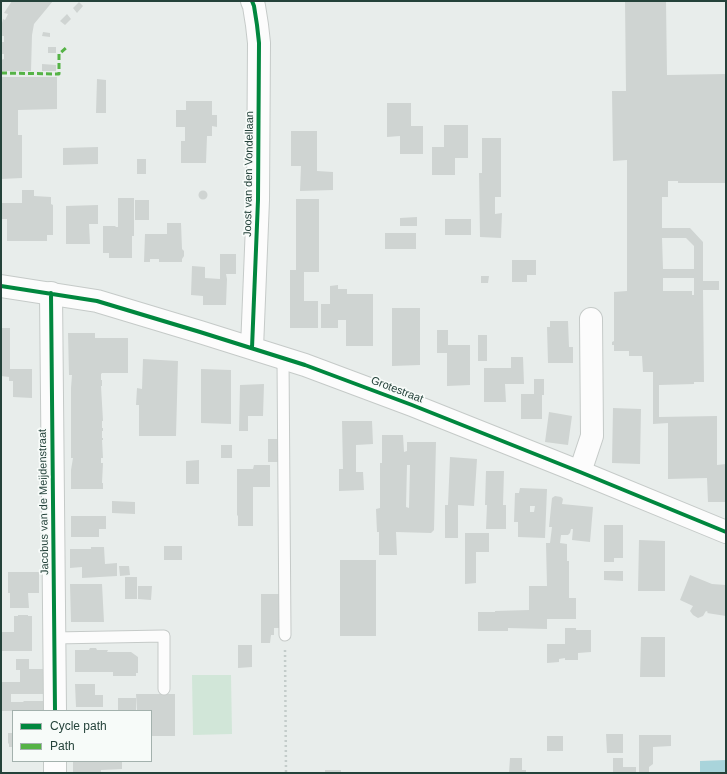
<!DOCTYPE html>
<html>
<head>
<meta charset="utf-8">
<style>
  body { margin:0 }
  #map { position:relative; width:727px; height:774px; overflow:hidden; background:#e8edeb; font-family:Arial,sans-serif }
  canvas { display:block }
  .frame { position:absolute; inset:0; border:2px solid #24423a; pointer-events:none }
  .legend { position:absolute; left:12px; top:710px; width:140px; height:52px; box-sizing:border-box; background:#f7fbf9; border:1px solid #a3b1ad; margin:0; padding:5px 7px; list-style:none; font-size:12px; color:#24423a }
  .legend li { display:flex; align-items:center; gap:8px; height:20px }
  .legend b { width:20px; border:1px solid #a3b1ad }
</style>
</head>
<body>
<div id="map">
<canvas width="727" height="774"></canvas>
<div class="frame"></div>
<ul class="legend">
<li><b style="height:5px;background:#00873e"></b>Cycle path</li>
<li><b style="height:5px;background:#55b346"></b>Path</li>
</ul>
</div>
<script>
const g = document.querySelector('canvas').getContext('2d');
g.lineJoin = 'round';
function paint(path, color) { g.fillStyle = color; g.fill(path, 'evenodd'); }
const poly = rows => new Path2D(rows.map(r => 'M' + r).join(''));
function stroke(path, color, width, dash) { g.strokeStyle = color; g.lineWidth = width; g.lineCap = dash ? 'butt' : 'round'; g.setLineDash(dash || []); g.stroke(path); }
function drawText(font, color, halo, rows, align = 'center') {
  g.font = font + ' Arial,sans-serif'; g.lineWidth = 3.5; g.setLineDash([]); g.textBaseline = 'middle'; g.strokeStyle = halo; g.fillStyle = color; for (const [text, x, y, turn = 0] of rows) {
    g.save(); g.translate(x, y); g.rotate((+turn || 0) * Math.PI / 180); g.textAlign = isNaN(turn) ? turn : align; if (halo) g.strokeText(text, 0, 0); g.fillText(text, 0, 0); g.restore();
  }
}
const green = poly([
  [192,675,231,675,232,734,193,735]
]);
const water = poly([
  [726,760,726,773,700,773,700,761]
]);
const building = poly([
  [12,1,53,1,34,24,32,35,31,71,1,71,1,60,4,59,4,54,1,54,1,42,4,42,4,36,1,36,1,27,3,19,5,20,8,14,4,13],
  [625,1,666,1,667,75,726,74,726,183,678,183,678,181,668,181,668,197,662,197,662,228,690,228,703,242,703,281,719,281,719,290,703,290,704,382,694,382,694,384,659,385,659,417,717,416,717,465,726,464,726,502,708,502,707,478,668,479,668,423,653,424,653,372,643,372,642,356,629,356,629,351,614,351,614,345,612,345,612,342,614,341,614,292,627,291,627,160,613,161,612,91,626,91],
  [662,238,686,238,694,246,694,269,663,269],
  [663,278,694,278,694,295,692,295,692,291,663,291],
  [79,2,83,6,77,13,73,8],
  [67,14,71,19,65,25,60,21],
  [43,32,50,33,50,37,42,36],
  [48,47,56,47,56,53,48,53],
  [42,64,56,65,56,71,42,71],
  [1,77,57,77,57,109,18,110,18,135,22,135,22,178,1,179],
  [97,79,106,80,106,113,96,113],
  [186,101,212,101,212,115,217,115,217,127,212,126,212,136,207,136,206,163,181,163,181,141,185,141,185,127,176,127,176,110,186,110],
  [387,103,411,103,411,126,423,126,423,154,400,154,400,136,387,137],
  [444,125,468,125,468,158,455,158,455,175,432,175,432,147,444,147],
  [291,131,317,131,317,171,333,172,333,190,300,191,301,166,291,166],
  [482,138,501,138,501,197,495,197,495,214,502,213,501,238,480,237,479,173,482,173],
  [98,147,98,164,63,165,63,148],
  [137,159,146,159,146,174,137,174],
  [22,190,34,190,34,196,51,197,51,204,53,205,53,235,47,235,47,241,7,241,7,219,1,219,1,203,22,203],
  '198.5 195a4.5 4.5 0 1 1 9 0a4.5 4.5 0 1 1-9 0Z',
  [118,198,134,198,134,236,132,236,132,258,109,258,109,253,103,253,103,226,115,226,116,227,118,227],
  [296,199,319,199,319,272,304,272,304,301,318,301,318,328,290,328,290,270,296,270],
  [135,200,149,200,149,220,135,220],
  [98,205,98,224,89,224,90,244,66,244,66,206],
  [417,217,417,226,400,226,400,218],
  [445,219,471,219,471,235,445,235],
  [167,223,181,223,182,249,184,251,184,256,182,259,182,262,159,262,159,259,150,259,150,262,144,262,145,234,167,234],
  [385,233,416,233,416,249,385,249],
  [220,254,236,254,236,274,226,274,227,279,226,305,203,305,203,296,191,295,192,266,205,267,205,278,220,279],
  [512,260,536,260,536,275,527,275,527,282,512,282],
  [481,276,489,276,488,283,481,283],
  [338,285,338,289,347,289,347,294,373,294,373,346,346,346,346,320,338,320,338,328,321,328,321,304,330,304,330,286],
  [392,308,420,308,420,365,392,366],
  [550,321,568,321,569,347,573,347,573,363,548,363,547,327,550,327],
  [1,328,10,328,10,369,32,369,32,398,13,397,13,381,9,381,9,377,1,376],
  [437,330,448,330,448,345,470,345,470,385,447,386,447,353,437,353],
  [68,333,95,333,95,338,128,338,128,373,102,373,101,374,101,380,102,380,102,386,101,386,103,421,102,421,102,428,103,428,103,431,102,431,102,438,103,438,103,440,102,440,103,458,101,458,101,463,103,463,102,483,103,483,103,489,71,489,71,470,73,458,71,458,71,388,72,375,69,375],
  [478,335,487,335,487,361,478,361],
  [511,357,523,357,524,384,505,384,506,402,484,402,484,368,511,368],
  [143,359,178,361,176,436,139,436,139,405,136,405,137,388,142,389],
  [201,369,231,370,231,424,201,423],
  [534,379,544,379,544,395,542,395,542,419,521,419,521,394,534,394],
  [264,384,263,416,248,416,248,431,239,431,240,385],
  [613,408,641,409,640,464,612,463],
  [549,412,572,416,568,445,545,442],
  [342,421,372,421,373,444,356,445,356,472,363,472,364,490,339,491,339,469,343,469],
  [382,435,403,435,404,452,407,451,407,442,436,442,434,530,431,533,396,532,397,555,379,555,379,532,377,532,376,509,380,508,380,463,382,463],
  [407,465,410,465,409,508,406,507],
  [268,439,280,439,280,462,268,462],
  [221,445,232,445,232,458,221,458],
  [450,457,477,459,474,506,458,505,458,538,445,538,445,505,448,505],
  [199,460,199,484,186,484,186,461],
  [254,465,270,465,270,487,253,487,253,526,238,526,238,516,237,515,237,469,253,469],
  [486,471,504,471,503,505,506,505,506,529,486,529,487,505,485,505],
  [520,488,547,489,545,538,518,537,518,522,514,522,515,493,519,493],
  [530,506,535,506,534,512,530,512],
  [555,496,561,497,563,499,562,504,593,507,590,542,572,540,573,529,571,529,570,533,568,535,561,535,560,543,567,544,567,561,569,561,569,598,576,598,576,619,547,619,547,629,508,628,508,631,478,631,478,612,495,612,495,611,529,610,529,586,547,586,546,543,550,543,552,527,549,527,552,498],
  [112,501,135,502,135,514,112,513],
  [71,516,106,516,106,529,99,529,99,537,71,537],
  [604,525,623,525,623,558,614,558,614,562,604,562],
  [465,533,489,533,489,552,476,552,476,583,465,584],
  [639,540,665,541,665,591,638,591],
  [164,546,182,546,182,560,164,560],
  [91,547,104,547,105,564,117,563,117,576,82,578,82,567,70,568,70,549,91,549],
  [340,560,376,560,376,636,340,636],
  [119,566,129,566,130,575,120,576],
  [604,571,623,571,623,581,604,580],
  [8,572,39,572,39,593,28,593,29,608,10,608,10,593,8,593],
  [690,575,712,584,726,585,726,616,707,613,708,612,706,611,703,616,698,618,693,615,690,611,693,606,680,600],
  [125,577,137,577,137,599,125,599],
  [70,584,102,584,104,622,71,622],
  [138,586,152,586,151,600,138,599],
  [261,594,279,594,279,628,274,628,274,635,271,635,270,643,261,643],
  [18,615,28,615,28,616,32,616,32,651,1,651,1,632,14,632,14,616,18,616],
  [565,628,576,628,576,630,591,630,591,652,578,653,578,660,565,660,565,658,559,659,559,662,547,663,547,644,565,644],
  [641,637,665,637,665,677,640,677],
  [238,645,252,645,252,667,238,668],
  [90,648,96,648,97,650,108,650,107,652,131,652,138,657,138,673,136,673,136,676,113,676,113,672,75,672,75,650,89,650],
  [16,659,29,659,29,669,45,669,45,694,11,694,11,702,24,702,23,701,45,701,45,711,1,711,1,682,20,682,20,670,16,670],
  [75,684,95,684,95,695,103,695,103,707,76,707],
  [136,694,175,694,175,736,151,736,151,711,137,711],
  [118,698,136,698,136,711,118,711],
  [8,733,13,733,13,747,9,747,9,743,8,744],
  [606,734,623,734,623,753,607,753],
  [639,735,671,735,671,746,653,747,653,764,649,767,649,773,639,773],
  [547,736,563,736,563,751,547,751],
  [510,758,522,758,522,770,526,770,526,773,509,773],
  [613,758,623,758,623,767,636,767,636,773,613,773],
  [73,761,122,761,122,769,101,770,101,773,73,773],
  [325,770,341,770,341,773,325,773]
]);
const path = poly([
  [285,650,286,773]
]);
const service = poly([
  [283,358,285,635],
  [54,638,164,636,164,689]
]);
const minor = poly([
  [51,293,55,711],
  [580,472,592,436,591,319],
  [55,761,55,773]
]);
const tertiary = poly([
  [252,1,254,6,257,25,259,43,258,200,252,348],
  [1,286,97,301,200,332,305,365,412,405,580,472,726,532]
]);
const quiet = poly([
  [1,73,59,74,59,54,67,47]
]);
const cycleway = poly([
  [252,1,254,6,257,25,259,43,258,200,252,348],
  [1,286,97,301,200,332,305,365,412,405,580,472,726,532],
  [51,293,55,711]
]);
const streetNames = [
  ["Joost van den Vondellaan",249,174,-89],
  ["Grotestraat",397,390,21],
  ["Jacobus van de Meijdenstraat",44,502,-91]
];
paint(green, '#d1e6d8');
paint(water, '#a9d4db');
paint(building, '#cfd4d2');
stroke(service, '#c5cac8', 13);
stroke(minor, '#c5cac8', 24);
stroke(tertiary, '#c5cac8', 24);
stroke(path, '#c3ccca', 2.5, [2, 3]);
stroke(service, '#fcfcfc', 11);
stroke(minor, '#fcfcfc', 22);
stroke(tertiary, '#fcfcfc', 22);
stroke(quiet, '#55b346', 3, [6, 3]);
stroke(cycleway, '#00873e', 4);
drawText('11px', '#24423a', '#f7fbf9', streetNames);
</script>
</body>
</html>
